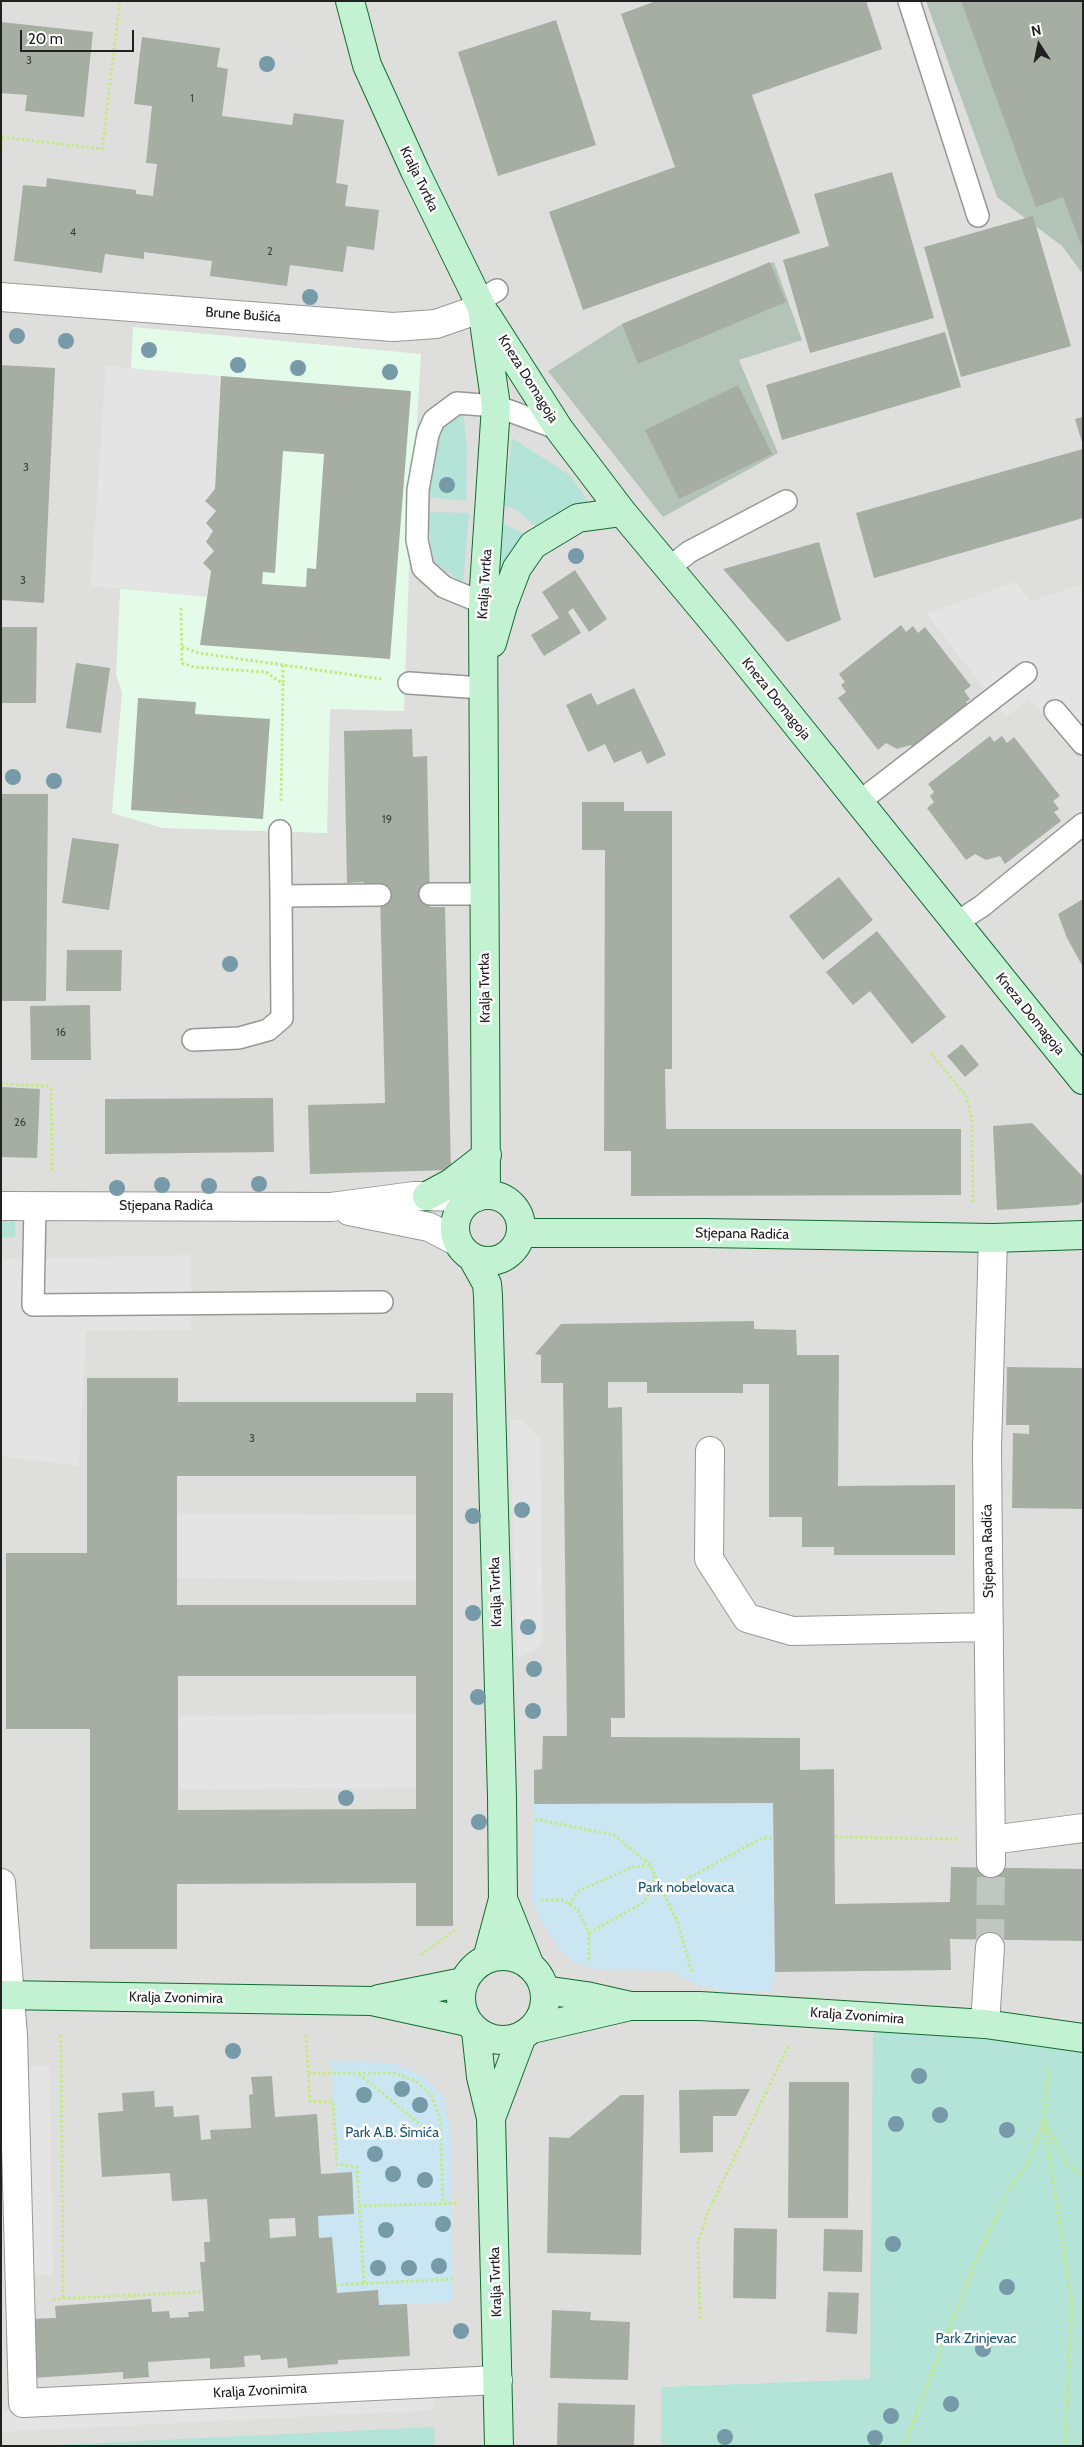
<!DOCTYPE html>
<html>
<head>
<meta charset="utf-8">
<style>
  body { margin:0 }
  #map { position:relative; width:1084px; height:2447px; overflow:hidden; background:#e8efe8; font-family:Cabin,sans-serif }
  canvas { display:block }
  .frame { position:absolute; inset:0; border:2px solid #202020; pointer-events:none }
  .north { position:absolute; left:1014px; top:20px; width:50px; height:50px; -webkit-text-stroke:4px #fff; paint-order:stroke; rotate:349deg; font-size:14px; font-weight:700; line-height:20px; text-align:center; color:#202020 }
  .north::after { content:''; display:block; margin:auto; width:18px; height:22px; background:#202020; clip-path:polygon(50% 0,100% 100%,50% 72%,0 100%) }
  .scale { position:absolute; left:20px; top:30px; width:114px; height:22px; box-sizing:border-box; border:2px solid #202020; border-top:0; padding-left:6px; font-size:15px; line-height:18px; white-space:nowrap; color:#202020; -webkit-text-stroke:4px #fff; paint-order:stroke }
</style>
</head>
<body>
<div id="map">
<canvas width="1084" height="2447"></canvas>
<div class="frame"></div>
<div class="north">N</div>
<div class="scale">20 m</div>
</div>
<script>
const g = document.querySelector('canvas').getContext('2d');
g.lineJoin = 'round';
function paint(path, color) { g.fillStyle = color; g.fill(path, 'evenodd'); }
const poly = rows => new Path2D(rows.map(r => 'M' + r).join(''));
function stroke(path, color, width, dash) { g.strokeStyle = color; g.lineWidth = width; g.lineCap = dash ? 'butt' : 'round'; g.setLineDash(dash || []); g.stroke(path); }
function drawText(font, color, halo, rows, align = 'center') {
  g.font = font + ' Cabin,sans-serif'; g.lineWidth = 5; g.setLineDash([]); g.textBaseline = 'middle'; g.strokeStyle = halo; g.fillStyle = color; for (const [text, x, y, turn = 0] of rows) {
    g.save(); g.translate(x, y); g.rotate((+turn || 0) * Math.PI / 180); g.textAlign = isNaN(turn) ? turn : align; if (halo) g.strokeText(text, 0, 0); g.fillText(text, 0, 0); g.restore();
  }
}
const residential = poly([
  [1,1,1083,1,1083,2046,874,2017,870,2379,661,2387,661,2446,1,2446]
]);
const education = poly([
  [133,327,421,354,410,541,404,711,330,709,327,833,162,828,112,813,122,692,116,675]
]);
const construction = poly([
  [926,1,1083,1,1083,274,1062,246,997,197],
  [774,262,802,340,739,360,778,453,663,517,548,371,622,324]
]);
const grass = poly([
  [463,412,467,447,466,501,429,497,435,436,457,413],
  [512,438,571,476,590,505,539,530,516,509,504,506],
  [427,512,469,513,463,583,433,561],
  [500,522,531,537,498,584],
  [1,1219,15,1219,15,1237,1,1237],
  [873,2017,1083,2046,1083,2446,661,2446,661,2387,870,2379],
  [434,2427,435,2446,34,2446]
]);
const park = poly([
  [773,1803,775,1972,771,1991,726,1991,694,1983,672,1971,597,1969,576,1964,559,1948,541,1920,532,1900,534,1804],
  [332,2061,393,2063,423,2076,443,2097,451,2135,453,2302,379,2305,378,2290,337,2293,332,2237,319,2238,318,2216,354,2213,352,2172,337,2173]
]);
const parking = poly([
  [106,366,221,376,215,489,205,501,216,511,206,523,213,531,206,542,214,551,203,563,211,571,207,597,91,586],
  [1015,582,1031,601,1083,584,1083,760,1041,711,1028,700,1006,717,927,614],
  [191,1255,191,1330,86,1331,79,1466,1,1456,1,1259],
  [510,1420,521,1420,540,1439,543,1640,535,1650,517,1658],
  [177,1513,416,1515,416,1581,177,1578],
  [416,1713,416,1787,179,1790,178,1716],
  [29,2066,49,2066,53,2275,33,2275],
  [433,2390,434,2410,1,2432,1,2412]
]);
const building = poly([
  [656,1,866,1,882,49,752,95,800,233,583,310,549,212,675,167,621,14],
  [961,1,1083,1,1083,250,1063,197,1036,207],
  [556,20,596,145,498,176,458,52],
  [1,22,93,32,84,117,25,111,27,95,1,93],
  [142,37,220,48,217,67,228,69,222,116,292,125,294,113,344,120,336,183,348,185,345,206,379,210,374,250,347,246,343,272,290,265,287,286,210,276,212,261,144,252,144,259,105,254,102,273,14,261,23,185,46,187,47,178,136,190,136,194,153,196,157,164,146,163,152,106,134,104],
  [892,172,934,318,810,353,783,260,829,246,814,194],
  [1033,216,1071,346,961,377,924,247],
  [770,262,786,302,638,364,622,324],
  [945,332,961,387,782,440,766,385],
  [1,365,55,368,44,603,1,600],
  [221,376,411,391,390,659,200,645,211,571,203,563,214,551,206,542,213,531,206,523,216,511,205,501,215,489],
  [283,451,324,454,316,569,307,568,306,587,262,584,263,572,275,573],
  [738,385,772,454,679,499,645,430],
  [1083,417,1083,442,1082,442,1075,419],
  [1083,449,1083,518,874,578,856,513],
  [819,542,841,620,787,642,723,569],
  [575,570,607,619,589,632,573,608,568,612,581,633,544,656,531,635,559,618,542,592],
  [901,625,906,632,913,626,918,633,925,627,971,686,964,691,970,699,966,702,972,711,917,754,911,745,897,749,886,743,878,750,838,698,846,692,841,685,845,682,839,674],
  [1,627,37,627,36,703,1,703],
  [76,663,110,668,101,733,66,728],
  [634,688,666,755,647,764,641,751,614,763,605,744,588,752,566,705,591,693,597,705],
  [138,698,196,702,195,714,270,719,263,819,131,810],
  [412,729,413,757,427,756,430,907,445,907,451,1170,310,1174,308,1105,385,1103,380,891,365,891,364,882,347,883,344,731],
  [990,736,994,742,1002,736,1007,743,1014,737,1060,796,1053,801,1059,809,1054,812,1061,821,1005,864,1000,856,986,860,975,854,966,860,927,808,934,802,930,796,934,792,928,784],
  [1,794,48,794,46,1001,1,1001],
  [582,802,624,802,624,811,672,811,672,1069,665,1069,666,1129,961,1129,961,1195,631,1196,631,1151,604,1151,605,850,582,850],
  [72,838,119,844,109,910,62,903],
  [839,877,873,920,823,960,789,916],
  [1083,899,1083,967,1067,938,1058,914],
  [877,931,946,1017,912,1044,870,991,853,1005,826,972],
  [67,950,122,950,121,991,66,991],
  [90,1005,91,1060,31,1060,30,1006],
  [962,1044,979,1065,965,1077,947,1056],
  [1,1087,40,1089,37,1158,1,1157],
  [273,1098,274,1152,105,1154,105,1099],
  [1032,1123,1083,1177,1083,1201,1078,1205,997,1210,993,1126],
  [754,1321,754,1329,796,1330,797,1355,839,1355,838,1486,955,1485,955,1555,834,1555,834,1547,802,1547,802,1517,769,1517,769,1384,743,1384,743,1393,647,1393,647,1382,608,1382,608,1408,622,1407,625,1718,611,1718,611,1737,800,1738,800,1770,834,1769,835,1904,950,1902,951,1867,1083,1869,1083,1941,950,1939,951,1970,775,1972,773,1803,534,1804,534,1770,542,1769,543,1736,567,1736,563,1383,541,1383,541,1355,535,1354,561,1324],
  [1007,1367,1083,1368,1083,1509,1012,1508,1013,1433,1029,1434,1029,1425,1006,1425],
  [87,1378,178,1378,178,1402,416,1402,416,1393,453,1393,453,1926,416,1926,416,1883,177,1884,177,1949,90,1949,90,1729,6,1729,6,1553,87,1553],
  [177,1476,416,1476,416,1605,177,1605],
  [178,1676,416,1676,416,1809,178,1810],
  [272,2076,275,2117,317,2114,321,2174,352,2172,354,2214,318,2216,319,2238,332,2237,337,2293,378,2290,379,2305,407,2304,410,2356,338,2360,338,2364,288,2368,287,2358,261,2360,260,2355,244,2356,245,2367,210,2369,210,2358,148,2362,149,2377,123,2379,123,2372,33,2378,29,2319,56,2318,55,2306,151,2299,152,2312,169,2311,170,2318,189,2317,188,2312,204,2311,200,2262,205,2262,204,2242,210,2242,207,2199,172,2201,170,2173,102,2177,98,2113,123,2111,122,2093,154,2091,155,2107,173,2106,174,2117,199,2115,201,2140,211,2139,210,2130,251,2128,249,2095,253,2094,251,2077],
  [295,2218,296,2236,270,2238,269,2219],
  [789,2082,849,2082,848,2218,788,2218],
  [750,2089,736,2116,713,2116,713,2152,680,2153,679,2090],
  [621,2095,644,2095,641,2255,547,2253,549,2137,569,2138],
  [734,2228,777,2229,776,2299,733,2298],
  [824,2229,863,2230,862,2272,823,2271],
  [828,2292,859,2293,857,2334,826,2332],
  [552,2310,591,2312,590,2320,630,2322,628,2380,550,2378],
  [558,2403,635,2405,634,2446,557,2446]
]);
const streetTunnel = poly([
  [990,1947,991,1863]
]);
const path = poly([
  [1,152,2,137,102,149,120,1],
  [181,608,182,663,194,667,266,672,283,684,281,802],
  [182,647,199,653,381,679],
  [283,665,283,684],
  [931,1053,966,1096,972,1120,973,1204],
  [1,1084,48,1086,51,1090,52,1172],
  [535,1819,614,1835,650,1865,678,1923,692,1973],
  [835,1837,957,1839],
  [663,1892,762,1838,773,1838],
  [541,1900,563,1900,578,1910,589,1933,589,1963],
  [569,1904,580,1890,633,1867,650,1865],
  [589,1933,644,1902,654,1886,654,1874],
  [421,1955,458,1928],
  [61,2035,63,2299],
  [306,2035,310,2101,333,2102,337,2164,357,2167,364,2284],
  [308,2073,394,2073,416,2081,432,2096,440,2120,443,2203],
  [359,2074,440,2141],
  [1044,2122,1072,2303,1065,2446],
  [1046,2124,1066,2163,1083,2176],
  [359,2206,460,2203],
  [336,2285,453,2279],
  [53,2299,203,2292],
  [700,2319,698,2243,708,2212,789,2045],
  [904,2446,975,2263,1010,2188,1029,2161,1044,2121,1049,2067]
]);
const lane = poly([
  [909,1,978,216],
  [479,301,497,290],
  [669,568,689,552,786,501],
  [483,603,444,587,423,568,417,540,418,490,428,434,434,420,457,403,496,406,559,429],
  [409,683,482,688],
  [1055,711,1083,744],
  [859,802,1026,673],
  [280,831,281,896],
  [430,894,484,894],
  [956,923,982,906,1083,824],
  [193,1040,239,1038,268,1030,282,1018,281,896,380,895],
  [35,1206,33,1305,382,1302]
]);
const street = poly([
  [1,297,393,327,436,324,482,308],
  [1,1206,331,1207,414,1196,477,1197],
  [349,1211,429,1227,458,1242],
  [710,1451,709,1559,747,1618,792,1631,989,1627],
  [991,1840,1083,1828],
  [991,1863,987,1448,993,1238],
  [1,1883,13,2036,23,2403,498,2380],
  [985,2024,990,1947]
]);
const secondary = poly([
  [350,1,367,65,415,171,482,308,496,406,483,603,486,1195],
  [487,316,559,429,622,512,723,633,1083,1080],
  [492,643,503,605,517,568,533,545,578,518,622,512],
  '455 1228a33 33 0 1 1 66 0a33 33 0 1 1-66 0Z',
  [427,1196,451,1183,487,1155],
  [521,1233,705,1233,993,1238,1083,1235],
  [472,1257,487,1284,488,1296,502,1797,503,1899,487,1959],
  [503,1899,530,1966],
  '461 1998a42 42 0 1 1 84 0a42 42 0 1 1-84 0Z',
  [544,1990,586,1996,630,2006,700,2006,985,2024,1083,2038],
  [1,1995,372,2001,468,2022],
  [379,1999,463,1982],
  [532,2029,626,2007],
  [476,2031,481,2077,491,2118,499,2446],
  [491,2118,522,2036]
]);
const trees = [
  [267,64],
  [310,297],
  [17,336],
  [66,341],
  [149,350],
  [238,365],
  [298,368],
  [390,372],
  [447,485],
  [576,556],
  [13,777],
  [54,781],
  [230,964],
  [259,1184],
  [162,1185],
  [209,1186],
  [117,1188],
  [522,1510],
  [473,1516],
  [473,1613],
  [528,1627],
  [534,1669],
  [478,1697],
  [533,1711],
  [346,1798],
  [479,1822],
  [233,2051],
  [919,2076],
  [402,2089],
  [364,2095],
  [420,2105],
  [940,2115],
  [896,2124],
  [1007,2130],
  [375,2154],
  [393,2174],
  [425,2180],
  [443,2224],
  [386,2230],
  [893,2244],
  [439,2266],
  [378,2268],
  [409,2268],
  [1007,2287],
  [461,2331],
  [983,2349],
  [951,2404],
  [891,2416],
  [725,2437],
  [875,2438]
];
const numberNames = [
  ["3",29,61],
  ["1",192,99],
  ["4",73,233],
  ["2",270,252],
  ["3",26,468],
  ["3",23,581],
  ["19",387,820],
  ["16",61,1033],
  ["26",20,1123],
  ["3",252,1439]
];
const streetNames = [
  ["Kralja Tvrtka",419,179,64],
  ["Brune Bušića",243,315,4],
  ["Kneza Domagoja",528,379,58],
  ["Kralja Tvrtka",485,584,-86],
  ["Kneza Domagoja",776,699,51],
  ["Kralja Tvrtka",485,988,-91],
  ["Kneza Domagoja",1030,1014,51],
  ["Stjepana Radića",166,1206],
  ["Stjepana Radića",742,1234,1],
  ["Stjepana Radića",988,1551,-91],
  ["Kralja Tvrtka",496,1592,-92],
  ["Kralja Zvonimira",176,1998,1],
  ["Kralja Zvonimira",857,2016,4],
  ["Kralja Tvrtka",496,2282,-92],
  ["Kralja Zvonimira",260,2391,-3]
];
const parkNames = [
  ["Park nobelovaca",686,1888],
  ["Park A.B. Šimića",392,2133],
  ["Park Zrinjevac",976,2339]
];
paint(residential, '#dededd');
paint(education, '#e4fbea');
paint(construction, '#b4c3b8');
paint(grass, '#b4e3d7');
paint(park, '#cae6f3');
paint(parking, '#e4e4e4');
paint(building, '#a6ada3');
stroke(streetTunnel, '#c0c6c0', 28, [28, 14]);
stroke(lane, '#979797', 24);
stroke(street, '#979797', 30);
stroke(secondary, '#136b32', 30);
stroke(path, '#c4e97f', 3, [2.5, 2.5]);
stroke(lane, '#fff', 21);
stroke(street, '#fff', 28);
stroke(secondary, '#c2f2d1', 28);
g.fillStyle = '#769aa7';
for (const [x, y] of trees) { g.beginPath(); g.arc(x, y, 8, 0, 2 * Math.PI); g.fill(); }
drawText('11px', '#424341', null, numberNames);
drawText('14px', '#202020', '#fff', streetNames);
drawText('14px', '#195572', '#fff', parkNames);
</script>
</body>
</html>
